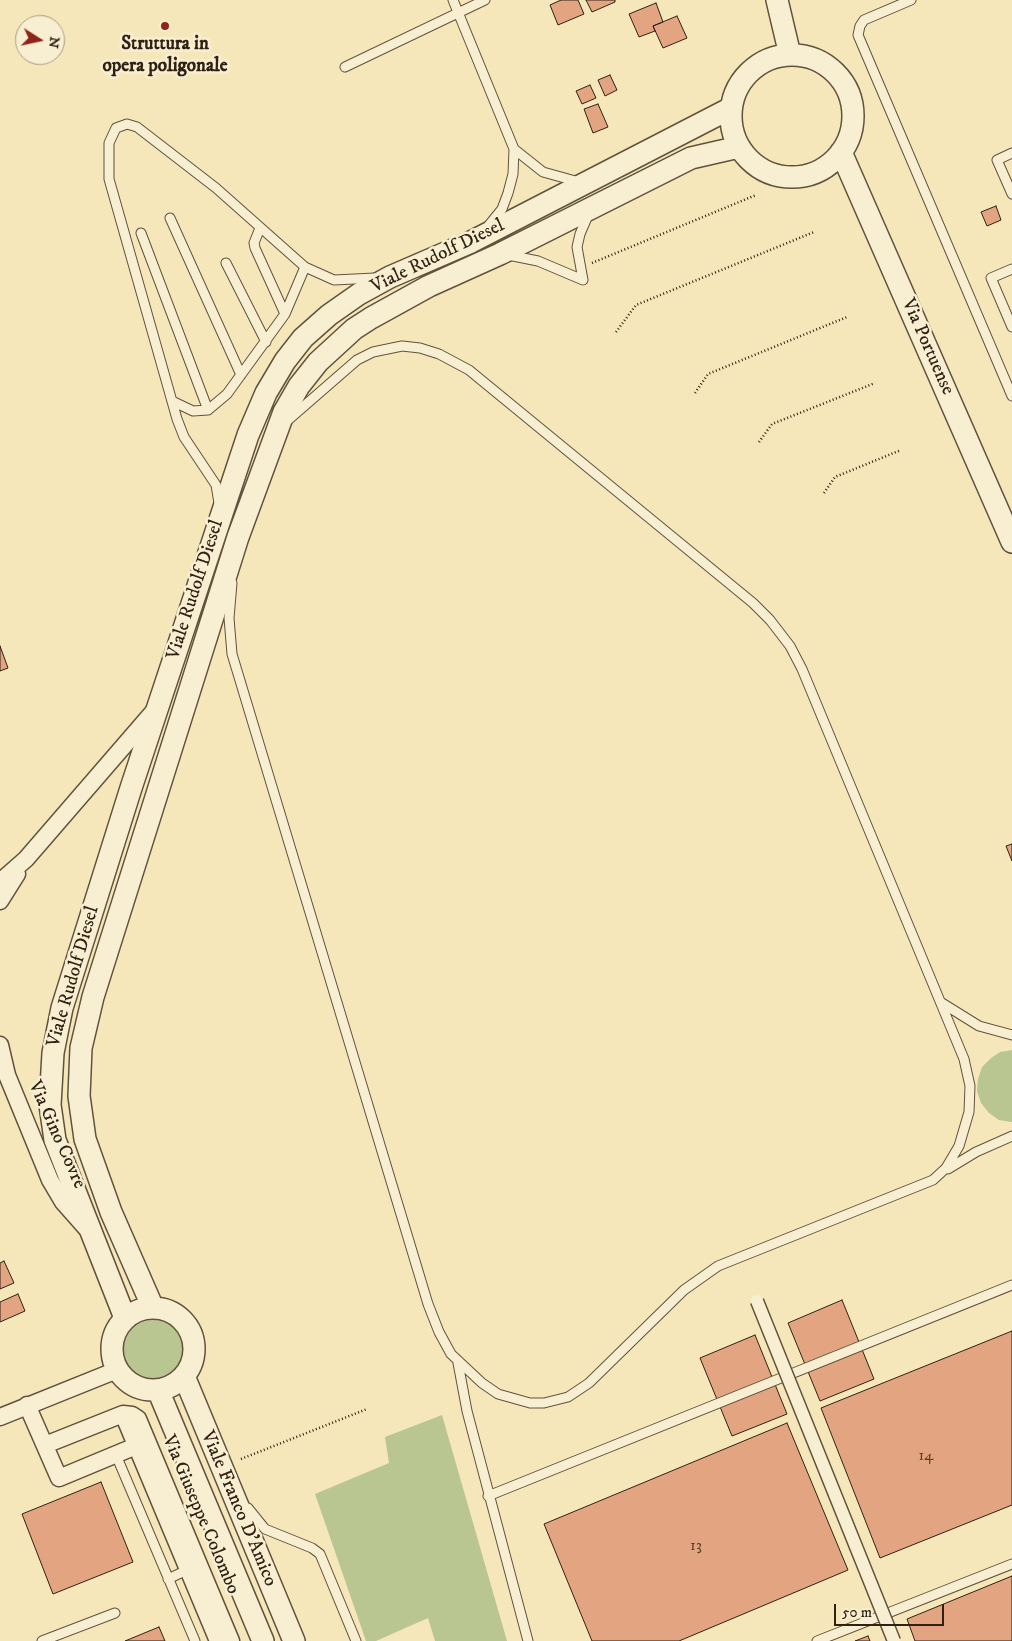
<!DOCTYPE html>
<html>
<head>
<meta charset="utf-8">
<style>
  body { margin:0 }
  #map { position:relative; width:1012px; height:1641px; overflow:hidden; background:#f5e7ba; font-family:"IM FELL DW Pica",serif }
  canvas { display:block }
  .north { position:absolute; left:15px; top:15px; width:50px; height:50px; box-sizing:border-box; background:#f8efd2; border:1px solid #a89d86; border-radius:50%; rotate:100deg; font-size:14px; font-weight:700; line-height:20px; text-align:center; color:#302113 }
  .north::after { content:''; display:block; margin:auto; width:18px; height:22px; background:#8f2418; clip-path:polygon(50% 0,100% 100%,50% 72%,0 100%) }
  .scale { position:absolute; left:834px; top:1604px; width:110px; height:22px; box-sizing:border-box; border:2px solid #302113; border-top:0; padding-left:6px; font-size:15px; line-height:18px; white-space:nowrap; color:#302113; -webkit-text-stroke:4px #f8efd2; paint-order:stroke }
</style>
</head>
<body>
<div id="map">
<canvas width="1012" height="1641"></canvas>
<div class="north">N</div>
<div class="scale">50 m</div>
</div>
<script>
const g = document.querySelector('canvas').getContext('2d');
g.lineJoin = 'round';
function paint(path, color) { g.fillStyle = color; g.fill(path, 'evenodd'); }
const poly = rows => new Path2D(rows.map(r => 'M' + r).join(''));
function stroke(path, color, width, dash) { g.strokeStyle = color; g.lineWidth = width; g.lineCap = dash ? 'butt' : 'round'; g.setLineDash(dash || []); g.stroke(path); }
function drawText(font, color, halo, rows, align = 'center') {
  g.font = font + ' "IM FELL DW Pica",serif'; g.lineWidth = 5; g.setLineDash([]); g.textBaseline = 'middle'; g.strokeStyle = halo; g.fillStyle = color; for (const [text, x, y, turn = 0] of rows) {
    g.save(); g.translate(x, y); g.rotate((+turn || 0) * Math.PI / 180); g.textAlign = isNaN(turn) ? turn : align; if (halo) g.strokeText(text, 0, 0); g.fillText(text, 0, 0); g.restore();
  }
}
const green = poly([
  [1012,1050,1012,1122,1011,1122,999,1120,989,1113,981,1103,977,1091,978,1079,982,1067,991,1058,1000,1052],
  '123 1351a31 31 0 1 1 62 0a31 31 0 1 1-62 0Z',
  [442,1415,507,1641,435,1641,428,1618,376,1641,366,1641,315,1494,389,1463,385,1437]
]);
const building = poly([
  [561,0,578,0,584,14,558,25,550,5,561,0],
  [586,0,615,0,615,2,592,12,586,0],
  [656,3,663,22,653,26,655,31,639,37,629,14,656,3],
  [677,16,687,38,663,48,653,26,677,16],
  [610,75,617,90,605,96,598,80,610,75],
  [590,85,596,98,582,104,576,91,590,85],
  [598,104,608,127,593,133,584,109,598,104],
  [996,206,1001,220,987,226,981,212,996,206],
  [0,646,8,668,0,671,0,646],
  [1012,844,1012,861,1006,846,1012,844],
  [4,1261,14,1283,0,1289,0,1263,4,1261],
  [18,1294,25,1311,0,1322,0,1302,18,1294],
  [842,1300,874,1379,820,1401,788,1323,842,1300],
  [1012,1331,1012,1505,880,1558,821,1408,1012,1331],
  [755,1335,787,1414,732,1436,700,1358,755,1335],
  [787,1423,848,1570,679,1641,592,1641,544,1524,787,1423],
  [101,1482,133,1562,53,1594,22,1514,101,1482],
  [1012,1576,1012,1641,915,1641,907,1619,1012,1576],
  [159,1627,165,1641,125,1641,159,1627],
  [868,1636,870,1641,855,1641,868,1636]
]);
const path = poly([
  [592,263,756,195],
  [616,332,636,305,814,232],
  [695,393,708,374,847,317],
  [759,442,772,424,875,383],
  [824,493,835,477,901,450],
  [241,1459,367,1409]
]);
const service = poly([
  [453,0,514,149],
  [911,0,864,20,860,26,858,35,1012,396],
  [345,67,485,0],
  [1012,153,997,160,1012,194],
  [170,218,241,375],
  [489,225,502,209,508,193,513,174,514,149,543,172,579,182],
  [260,228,254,243,255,248,285,314],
  [141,233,208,410],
  [508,255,538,261,583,280,577,247,580,234,589,213],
  [226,263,266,342],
  [1012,269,991,278,1012,327],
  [172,401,193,411,208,410,227,394,285,314,305,267],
  [219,503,216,485,184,437,177,419,109,179,109,143,116,128,127,124,137,127,216,188,305,267,334,280,375,278],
  [232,583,229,618,232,654,428,1304,439,1332,451,1354,482,1383,498,1394,530,1403,544,1403,568,1397,589,1383,684,1290,718,1266,933,1180,946,1168,959,1146,969,1112,970,1086,964,1059,802,669,790,646,770,620,753,603,469,370,439,354,420,348,402,346,373,352,357,360,288,420],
  [942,1003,979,1026,1012,1035],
  [948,1169,976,1152,1012,1136],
  [458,1363,467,1411,528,1641],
  [116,1455,195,1641],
  [488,1496,1012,1285],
  [248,1508,265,1529,312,1548,320,1554,356,1641],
  [168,1579,187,1570],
  [42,1641,115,1613],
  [817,1641,1012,1564]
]);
const minor = poly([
  [0,882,26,859,154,711],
  [0,901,17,874],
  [0,1045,7,1075,50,1180,63,1202,86,1228],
  [27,1405,59,1478,136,1446],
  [123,1414,218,1641],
  [0,1417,117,1370],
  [45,1445,123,1414,132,1415,138,1419,231,1641]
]);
const tertiary = poly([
  [777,0,790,55],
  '731 116a61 61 0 1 1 122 0a61 61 0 1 1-122 0Z',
  [841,152,1012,542],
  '112 1349a41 41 0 1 1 82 0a41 41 0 1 1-82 0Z',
  [153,1308,111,1212,85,1139,79,1096,81,1048,93,997,238,537,284,412,299,386,318,362,354,329,371,318,429,286,500,254,691,158,739,147],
  [125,1318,55,1140,50,1105,53,1053,62,1008,131,788,248,435,266,393,285,361,303,338,329,315,359,294,390,277,471,242,731,108],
  [184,1376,294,1641],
  [158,1390,263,1641]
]);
const pedestrianBridge = poly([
  [757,1301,894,1641]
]);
const markers = [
  [165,26,5,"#8f2418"]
];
const numberNames = [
  ["14",926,1457],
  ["13",696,1547]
];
const poiNames = [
  ["Struttura in",165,45],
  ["opera poligonale",165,67]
];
const streetNames = [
  ["Viale Rudolf Diesel",438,257,-26],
  ["Via Portuense",927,347,66],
  ["Viale Rudolf Diesel",196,590,-72],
  ["Viale Rudolf Diesel",74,977,-74],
  ["Via Gino Covre",56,1135,66],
  ["Viale Franco D'Amico",238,1509,67],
  ["Via Giuseppe Colombo",200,1515,67]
];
paint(green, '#bac691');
paint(building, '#e3a481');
stroke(building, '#302113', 1);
stroke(service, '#61523d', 11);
stroke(minor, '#61523d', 19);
stroke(tertiary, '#61523d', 24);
stroke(path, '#302113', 2.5, [1, 2.5]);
stroke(service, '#f8efd2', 9);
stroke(minor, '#f8efd2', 16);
stroke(tertiary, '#f8efd2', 21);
stroke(pedestrianBridge, '#61523d', 15, []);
stroke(pedestrianBridge, '#f8efd2', 12);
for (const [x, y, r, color] of markers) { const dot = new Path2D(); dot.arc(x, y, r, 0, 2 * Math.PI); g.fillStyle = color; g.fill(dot); stroke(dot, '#f8efd2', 2); }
drawText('16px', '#5d422e', null, numberNames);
drawText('bold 19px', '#302113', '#f8efd2', poiNames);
drawText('19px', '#302113', '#f8efd2', streetNames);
</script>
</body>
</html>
